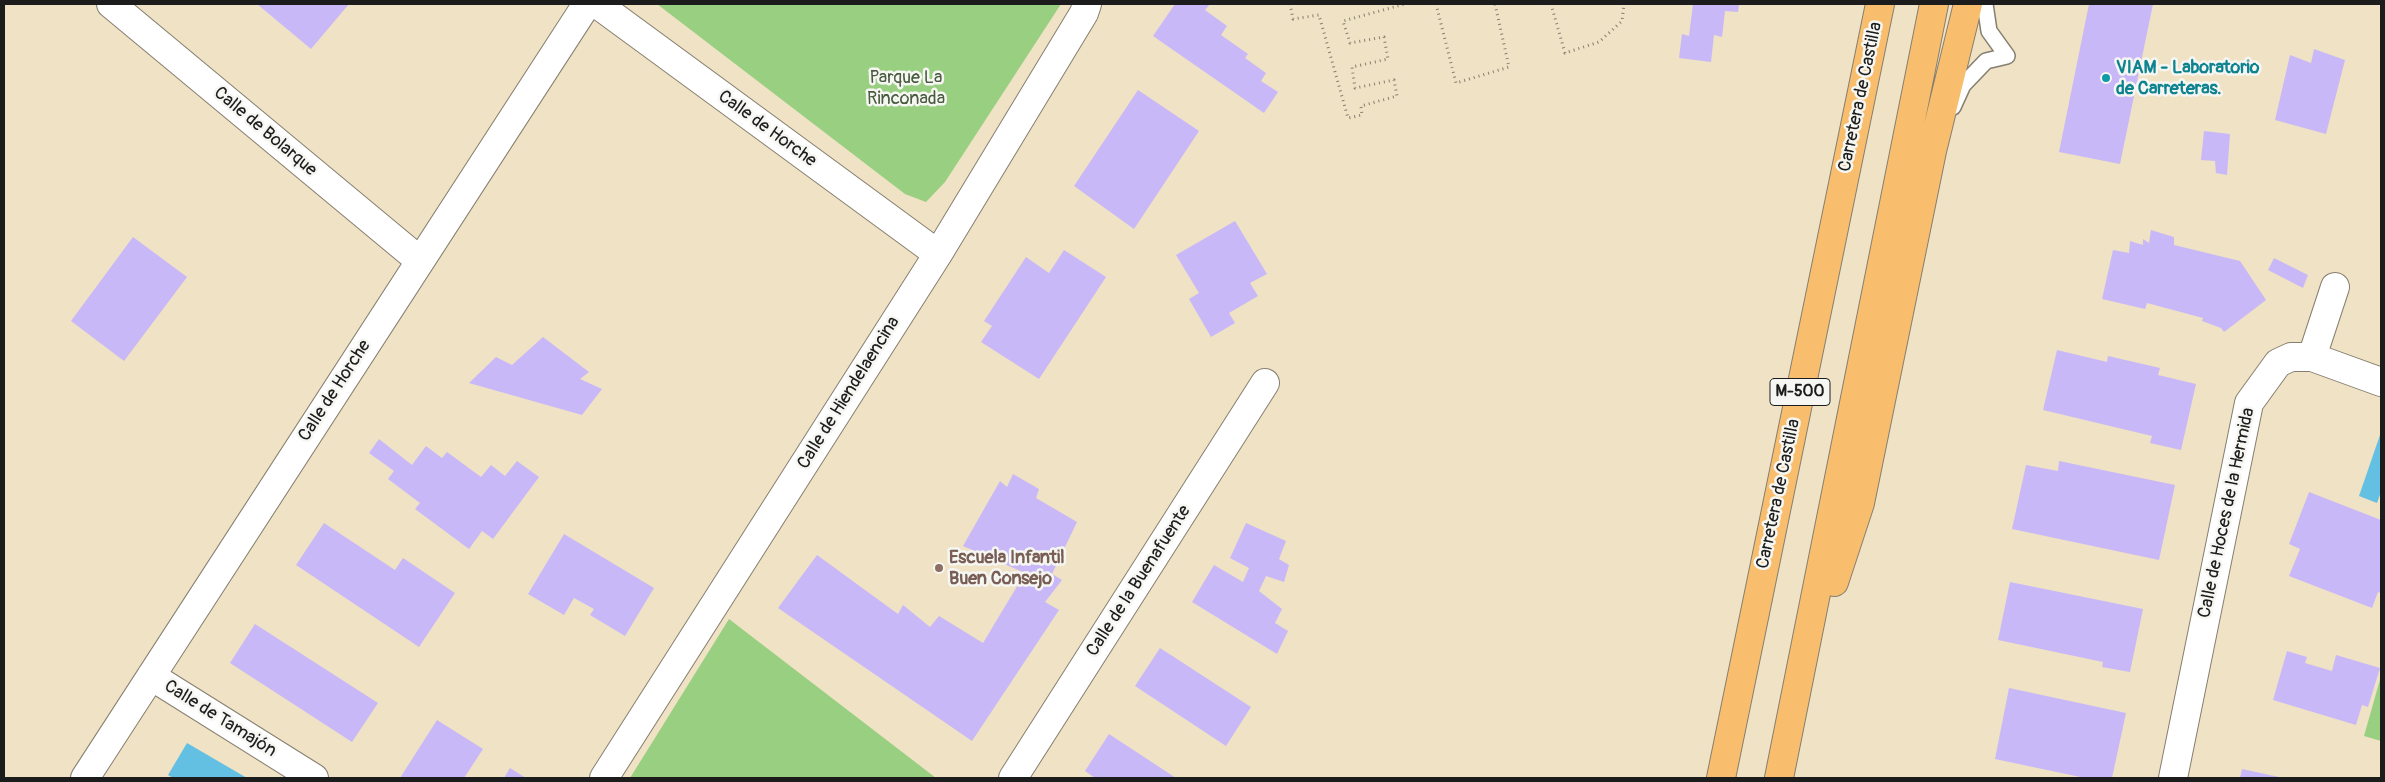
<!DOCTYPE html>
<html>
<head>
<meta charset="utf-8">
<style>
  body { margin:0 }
  #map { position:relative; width:2385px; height:782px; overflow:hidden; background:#efe2c5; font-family:Pangolin,sans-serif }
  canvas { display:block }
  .frame { position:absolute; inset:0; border:5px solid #1c1c1c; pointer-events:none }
</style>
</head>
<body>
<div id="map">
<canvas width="2385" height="782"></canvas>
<div class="frame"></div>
</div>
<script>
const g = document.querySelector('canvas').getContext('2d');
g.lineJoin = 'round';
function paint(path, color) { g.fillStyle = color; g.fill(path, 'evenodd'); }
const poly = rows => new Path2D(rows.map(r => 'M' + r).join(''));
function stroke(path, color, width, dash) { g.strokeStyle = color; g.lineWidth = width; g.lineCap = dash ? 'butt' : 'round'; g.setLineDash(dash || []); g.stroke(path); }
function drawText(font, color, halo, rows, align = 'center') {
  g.font = font + ' Pangolin,sans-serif'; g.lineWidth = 5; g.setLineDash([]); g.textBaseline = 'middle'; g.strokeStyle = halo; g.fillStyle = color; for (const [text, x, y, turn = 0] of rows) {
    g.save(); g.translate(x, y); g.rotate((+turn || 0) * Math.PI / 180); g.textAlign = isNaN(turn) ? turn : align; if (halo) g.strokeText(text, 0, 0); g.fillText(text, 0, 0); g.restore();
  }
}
const green = poly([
  [657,4,1061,4,945,182,926,202,905,194],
  [729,619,936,778,630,778],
  [2381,676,2381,741,2364,736]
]);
const water = poly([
  [2381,432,2381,492,2377,503,2359,496],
  [187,743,247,778,173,778,168,775]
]);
const building = poly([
  [257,4,349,4,311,49],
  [1175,4,1210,4,1205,10,1227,26,1221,35,1248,54,1245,58,1266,73,1261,81,1278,92,1264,113,1153,36],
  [1693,4,1739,4,1738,12,1725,11,1722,37,1714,35,1711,62,1679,58,1682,34,1689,36],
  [2089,4,2153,4,2120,164,2059,152],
  [2314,49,2345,60,2326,134,2275,120,2290,55,2311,63],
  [1138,90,1199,131,1134,229,1074,186],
  [2204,131,2230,134,2227,175,2216,173,2215,161,2201,160],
  [1235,221,1267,274,1250,283,1258,296,1229,313,1235,323,1211,337,1189,299,1199,293,1176,255],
  [2151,230,2174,237,2174,245,2240,261,2266,300,2224,332,2221,328,2202,321,2203,318,2147,303,2145,309,2102,299,2113,250,2129,253,2130,241,2143,245,2143,239,2149,243],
  [133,237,187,277,124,361,71,321],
  [1064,250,1106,277,1039,379,981,342,992,326,984,321,1026,257,1049,273],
  [2274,258,2308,275,2303,288,2268,270],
  [543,337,589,372,580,379,602,389,582,415,469,383,496,357,512,365],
  [2057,350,2107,362,2108,356,2160,368,2158,375,2196,384,2181,450,2150,443,2152,436,2043,410],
  [379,439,412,465,426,446,442,458,447,452,481,477,491,465,505,476,517,461,539,477,493,539,482,531,469,549,415,509,420,503,388,479,394,471,369,453],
  [2059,461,2175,485,2159,560,2012,529,2026,465,2058,471],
  [1013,474,1039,489,1036,498,1077,522,1052,574,1062,580,1045,602,1059,610,972,741,778,608,817,555,898,614,903,605,930,627,939,616,983,643,1025,573,963,546,1000,481,1007,487],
  [2309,492,2381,520,2381,593,2378,592,2372,608,2289,576,2300,549,2289,544],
  [324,523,395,570,403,558,455,593,419,647,296,565],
  [1246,523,1286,541,1279,559,1289,565,1284,582,1266,576,1259,591,1282,609,1275,623,1288,631,1277,654,1192,602,1214,565,1243,582,1249,568,1230,558],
  [564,534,654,588,625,636,590,615,594,609,574,598,564,615,528,594],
  [2010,582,2143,609,2130,672,2102,667,2103,662,1998,640],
  [255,624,378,703,352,742,230,663],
  [1160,648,1251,707,1226,746,1135,686],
  [2287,651,2307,657,2305,663,2332,671,2336,655,2380,668,2368,707,2362,705,2356,725,2273,700],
  [2009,688,2126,713,2112,778,2085,778,1995,759],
  [437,720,483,749,464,778,400,778],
  [1109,734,1176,778,1095,778,1085,771],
  [510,768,526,778,504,778],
  [2242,769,2279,777,2279,778,2240,778]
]);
const path = poly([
  [1290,4,1293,19,1319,15,1348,118,1362,115,1361,106,1397,96,1394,80,1355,88,1352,67,1388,59,1384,37,1350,43,1343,21,1405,4],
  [1436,4,1456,83,1509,67,1495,4],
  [1551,4,1565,53,1599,42,1622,21,1624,4]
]);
const lane = poly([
  [1953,107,1963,85,1986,61,2007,56,1989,31,1985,4]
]);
const street = poly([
  [111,4,419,260],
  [597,4,938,254],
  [2312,357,2335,287],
  [151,676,314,778],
  [85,778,587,4],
  [604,778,938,254,1084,13,1087,4],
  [1013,778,1265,383],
  [2173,778,2249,403,2278,363,2291,357,2312,357,2381,382]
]);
const highway = poly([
  [1834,582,1860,503,1932,151,1968,4],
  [1721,778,1880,4],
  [1779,778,1934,4]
]);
const markers = [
  [2106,78,5,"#0f9aa8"],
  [939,568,5,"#8d6e63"]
];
const shields = [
  [1800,392,60]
];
const shieldNames = [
  ["M-500",1800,392]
];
const cultureNames = [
  ["VIAM - Laboratorio",2116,68],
  ["de Carreteras.",2116,89]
];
const parkNames = [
  ["Parque La",906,78],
  ["Rinconada",906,99]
];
const streetNames = [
  ["Carretera de Castilla",1861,97,-78],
  ["Calle de Horche",767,129,36],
  ["Calle de Bolarque",265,132,40],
  ["Calle de Horche",335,391,-57],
  ["Calle de Hiendelaencina",849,393,-58],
  ["Carretera de Castilla",1779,494,-78],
  ["Calle de Hoces de la Hermida",2227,513,-78],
  ["Calle de la Buenafuente",1139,581,-57],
  ["Calle de Tamajón",220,719,32]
];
const educationNames = [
  ["Escuela Infantil",949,558],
  ["Buen Consejo",949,579]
];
paint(green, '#99cf80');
paint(water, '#64c0e2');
paint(building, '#c9b8f8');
stroke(lane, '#867f70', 18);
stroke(street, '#867f70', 30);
stroke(highway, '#867f70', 30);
stroke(path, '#867f70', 3, [1, 4]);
stroke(lane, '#fff', 15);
stroke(street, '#fff', 28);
stroke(highway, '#f9be6d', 28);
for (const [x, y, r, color] of markers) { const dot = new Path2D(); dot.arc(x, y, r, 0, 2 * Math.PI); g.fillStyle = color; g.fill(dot); stroke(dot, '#f6f6f2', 2); }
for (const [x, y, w] of shields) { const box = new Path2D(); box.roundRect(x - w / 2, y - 13.5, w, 27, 4); g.fillStyle = '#f6f6f2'; g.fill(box); stroke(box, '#1c1c1c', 1); }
drawText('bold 16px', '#1c1c1c', null, shieldNames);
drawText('bold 18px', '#0d838f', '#f6f6f2', cultureNames, 'left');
drawText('18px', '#485b3f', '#f6f6f2', parkNames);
drawText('18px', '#1c1c1c', '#f6f6f2', streetNames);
drawText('bold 18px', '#785e54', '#f6f6f2', educationNames, 'left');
</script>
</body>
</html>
